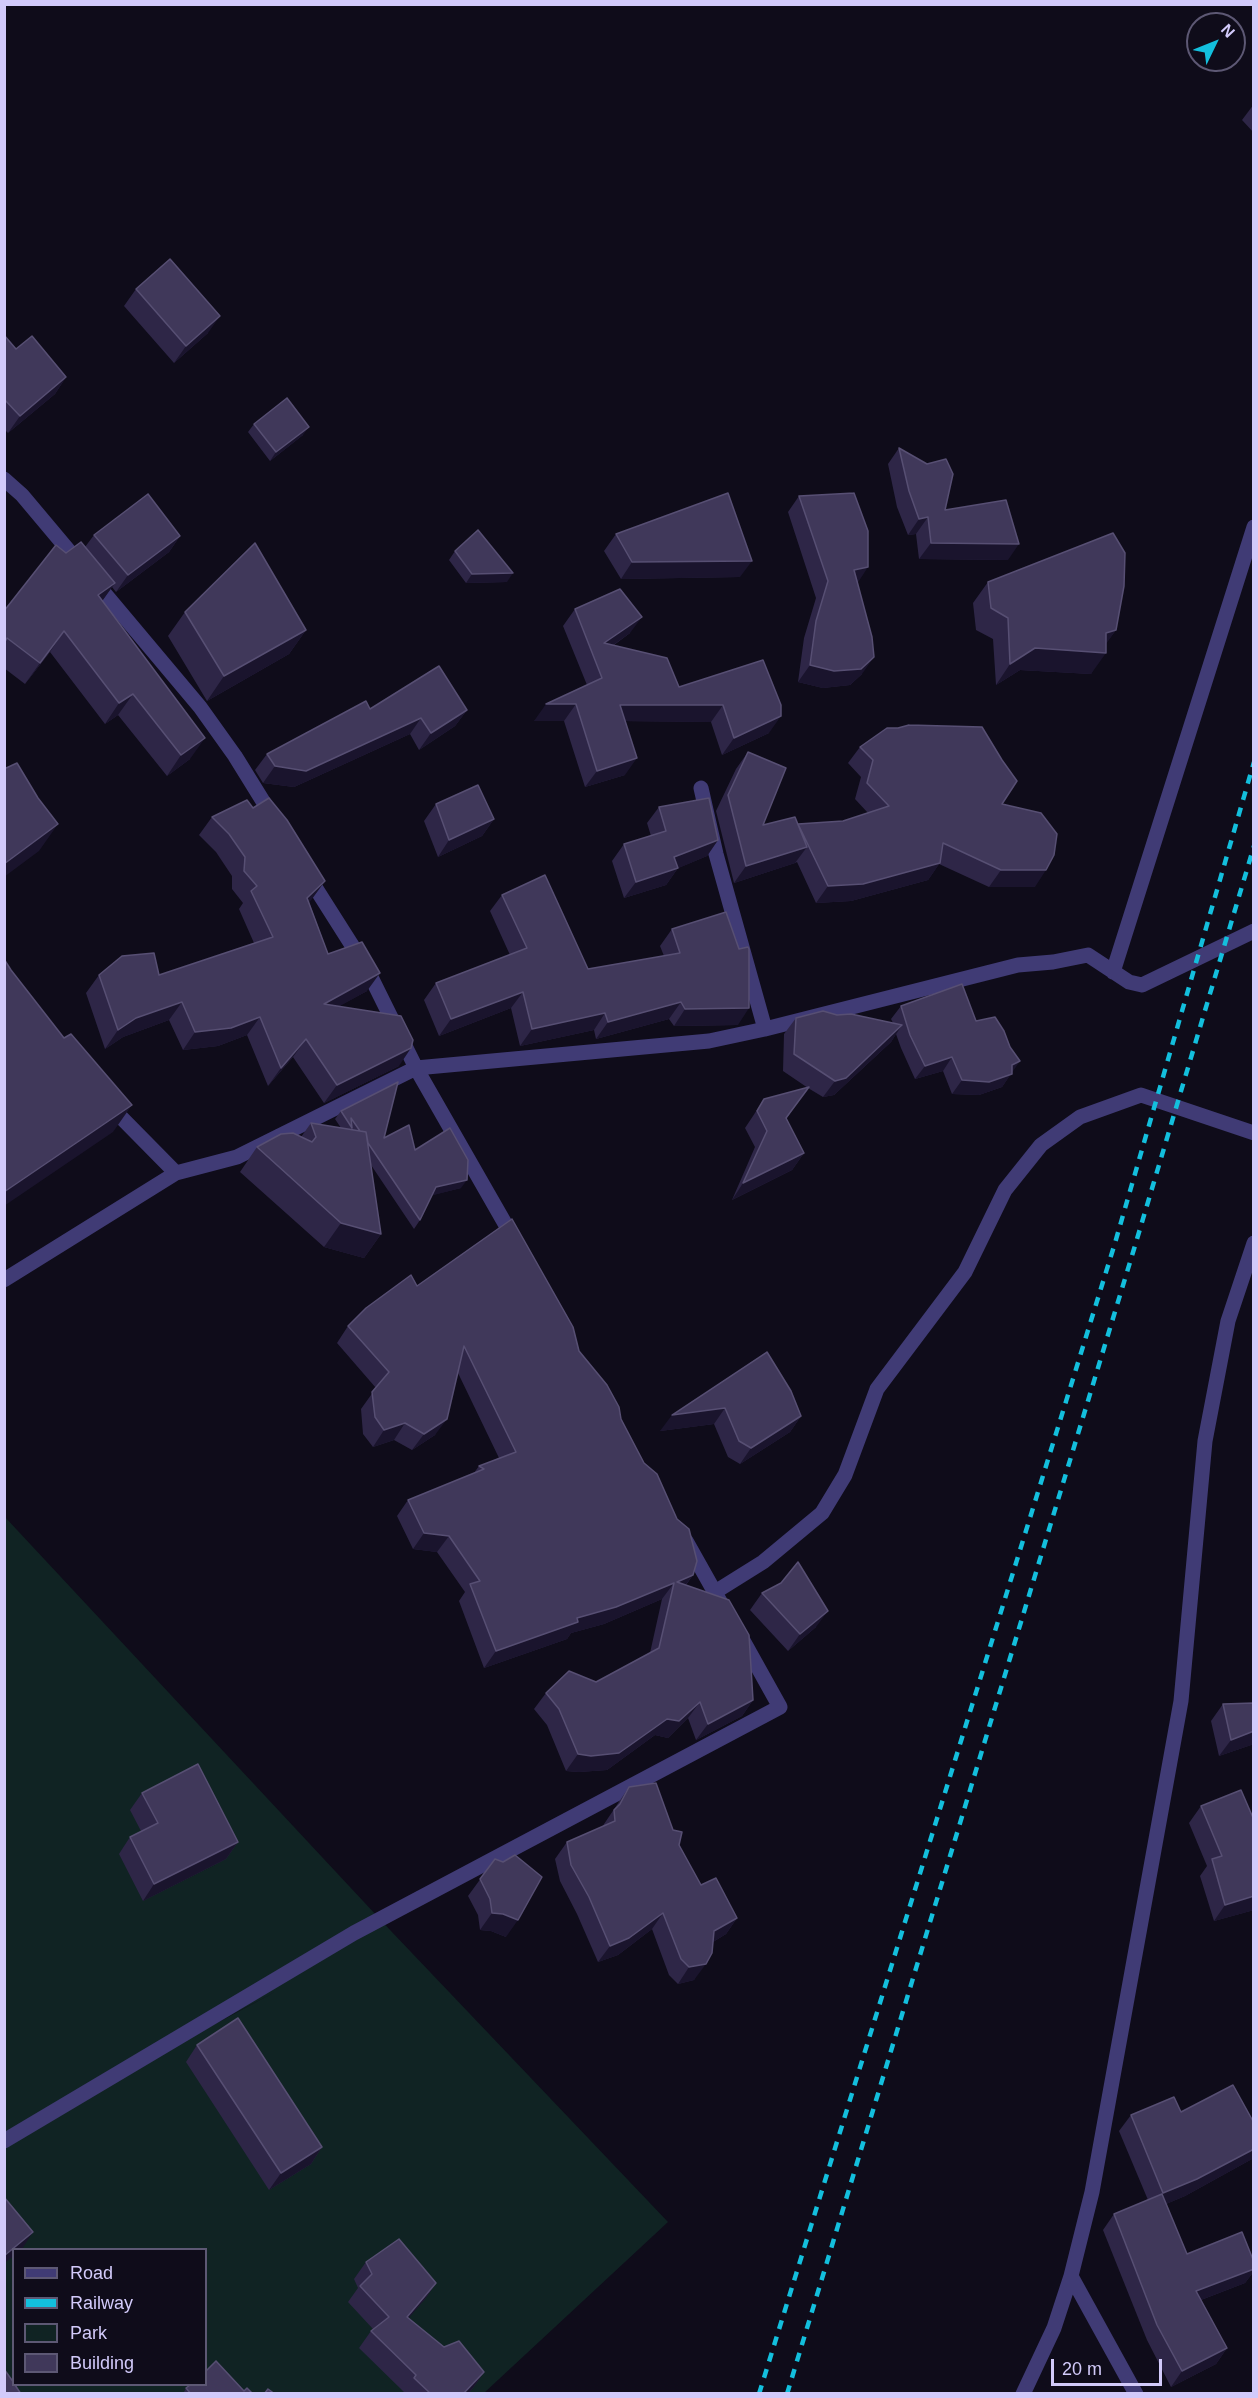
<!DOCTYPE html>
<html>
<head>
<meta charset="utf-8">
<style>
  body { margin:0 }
  #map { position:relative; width:1258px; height:2398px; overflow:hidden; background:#0f0c1a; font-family:Arial,sans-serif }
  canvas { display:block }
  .frame { position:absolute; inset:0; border:6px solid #d2cafa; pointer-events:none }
  .legend { position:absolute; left:12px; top:2248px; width:195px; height:138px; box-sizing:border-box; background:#0f0c1a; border:2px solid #5d5874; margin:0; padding:8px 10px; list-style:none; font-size:18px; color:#d2cafa }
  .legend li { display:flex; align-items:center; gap:12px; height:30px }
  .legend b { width:30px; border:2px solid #5d5874 }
  .north { position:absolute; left:1186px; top:12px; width:60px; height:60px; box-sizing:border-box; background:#0f0c1a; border:2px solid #5d5874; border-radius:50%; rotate:47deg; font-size:16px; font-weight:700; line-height:24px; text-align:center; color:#d2cafa }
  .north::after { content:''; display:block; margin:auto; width:21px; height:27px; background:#13bfdd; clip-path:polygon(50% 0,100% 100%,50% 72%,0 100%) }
  .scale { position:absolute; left:1051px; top:2359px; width:111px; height:27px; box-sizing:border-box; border:3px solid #d2cafa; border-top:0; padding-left:8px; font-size:18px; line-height:21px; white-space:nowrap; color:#d2cafa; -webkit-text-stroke:4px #0f0c1a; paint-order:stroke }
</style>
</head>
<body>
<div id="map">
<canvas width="1258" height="2398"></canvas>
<div class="frame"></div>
<ul class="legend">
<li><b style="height:8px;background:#403b75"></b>Road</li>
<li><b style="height:8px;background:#13bfdd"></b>Railway</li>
<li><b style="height:16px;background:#102323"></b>Park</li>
<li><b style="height:16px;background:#40385a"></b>Building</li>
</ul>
<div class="north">N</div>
<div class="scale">20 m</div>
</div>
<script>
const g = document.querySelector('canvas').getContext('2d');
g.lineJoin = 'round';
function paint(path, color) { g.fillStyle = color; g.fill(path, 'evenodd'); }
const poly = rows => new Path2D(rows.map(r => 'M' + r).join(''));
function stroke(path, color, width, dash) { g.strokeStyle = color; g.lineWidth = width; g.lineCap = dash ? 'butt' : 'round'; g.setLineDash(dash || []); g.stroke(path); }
const green = poly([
  [4,1516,391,1931,668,2222,484,2393,5,2393,5,2136,277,1991,5,2133],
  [14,2250,206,2250,206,2384,14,2384]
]);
const minor = poly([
  [4,479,22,495,200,707,235,756,274,819],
  [701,788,716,854,765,1029],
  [308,876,367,969,416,1068,515,1241],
  [1113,972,1254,527],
  [108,1104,176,1173],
  [4,1280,176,1173,237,1157,416,1068,709,1041,765,1029,1018,965,1053,962,1088,955,1129,982,1142,985,1254,931],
  [686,1541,727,1614],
  [715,1592,763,1562,822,1513,845,1475,877,1389,965,1272,1005,1190,1041,1145,1080,1117,1141,1095,1254,1133],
  [4,2141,354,1933,780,1707,741,1637],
  [1023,2394,1054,2328,1071,2276],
  [1136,2394,1071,2276,1092,2192,1181,1701,1205,1441,1228,1321,1254,1243]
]);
const rail = poly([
  [759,2394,1115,1243,1254,762],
  [787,2394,1134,1249,1254,846]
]);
const wall = poly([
  [1254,104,1254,133,1242,120],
  [136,289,208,333,174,363,124,306],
  [4,335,16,349,66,377,55,394,8,433,4,429],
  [254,424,303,435,270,461,248,432],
  [899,448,945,510,1008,560,919,559,916,534,908,535,897,507,888,464],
  [799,496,857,583,862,674,850,685,823,688,798,682,804,638,816,598,788,512],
  [616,534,740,577,621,579,604,551],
  [94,535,180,536,169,552,116,592,112,587,102,601,190,759,167,776,118,715,105,724,50,652,25,684,4,668,4,611,66,553,85,547],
  [455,551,507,582,466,583,449,560],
  [988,582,1116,630,1106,643,1091,674,1020,670,996,685,993,639,976,630,973,603],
  [575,609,630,633,614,645,679,687,763,660,769,733,722,755,711,722,625,721,625,775,585,787,564,721,534,721,587,685,563,626],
  [185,612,306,630,289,654,207,701,168,636],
  [370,709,467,710,455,726,419,750,410,734,294,787,263,783,255,770,267,754],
  [860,747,1002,804,1035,887,989,887,939,864,928,880,851,901,816,903,797,862,795,863,734,883,716,811,736,769,748,752,763,825,798,824,843,821,868,813,855,799,861,777,848,763],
  [436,804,494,819,482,836,438,857,424,821],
  [659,807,718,840,707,856,678,868,666,885,624,898,612,861,624,844,651,836,647,823],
  [253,808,325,881,309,902,328,954,367,991,339,1006,399,1066,324,1103,293,1057,268,1086,247,1035,218,1046,183,1050,169,1020,123,1037,105,1049,86,993,99,975,159,975,254,943,239,909,243,903,232,889,232,876,216,852,199,835,212,817],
  [502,895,588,969,664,956,660,946,672,929,738,1025,674,1026,669,1019,596,1039,594,1030,520,1046,511,1008,439,1036,424,1000,436,983,510,955,490,911],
  [901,1006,976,1021,1012,1072,1002,1087,979,1095,952,1094,943,1071,915,1079,901,1048,896,1034,891,1042,834,1095,823,1097,808,1088,786,1119,804,1153,792,1170,732,1200,755,1147,745,1128,753,1116,764,1099,808,1088,783,1071,784,1034,796,1018,837,1015,893,1023,891,1019],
  [341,1111,384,1138,415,1150,461,1188,432,1195,420,1220,414,1229,371,1165,381,1234,364,1258,324,1247,240,1172,257,1147,301,1137,311,1123,341,1128,335,1119],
  [417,1286,579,1351,621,1419,693,1575,686,1585,753,1700,742,1716,696,1740,688,1718,668,1738,655,1735,607,1770,579,1772,566,1771,547,1725,534,1709,546,1693,596,1682,650,1653,662,1599,604,1624,571,1633,567,1639,484,1668,459,1601,465,1592,437,1552,413,1549,397,1516,408,1500,474,1473,479,1466,499,1458,458,1373,435,1435,412,1450,394,1440,373,1447,363,1434,361,1409,376,1388,337,1343,348,1326],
  [767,1352,801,1416,790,1432,740,1464,728,1457,714,1424,660,1431],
  [762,1593,816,1627,788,1651,750,1610],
  [1254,1703,1254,1744,1219,1756,1211,1721,1223,1704],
  [629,1787,679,1845,701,1885,737,1918,726,1934,713,1942,694,1980,678,1984,669,1975,652,1929,618,1955,598,1962,577,1914,560,1881,555,1859,567,1842,602,1827],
  [142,1793,238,1842,226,1859,143,1901,119,1854,130,1837,141,1831,130,1810],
  [1201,1806,1254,1820,1254,1910,1214,1921,1200,1876,1207,1866,1189,1823],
  [495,1859,506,1937,491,1931,480,1930,478,1915,468,1896],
  [197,2045,322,2147,311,2164,269,2190,186,2062],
  [1181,2112,1254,2123,1254,2158,1252,2159,1185,2196,1166,2204,1187,2254,1254,2262,1254,2271,1245,2283,1201,2300,1227,2348,1216,2364,1171,2387,1147,2340,1103,2230,1114,2214,1148,2200,1119,2131,1131,2115],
  [366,2262,436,2283,425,2299,408,2318,444,2347,484,2372,473,2388,468,2394,403,2394,404,2392,359,2348,371,2331,373,2329,348,2302,358,2288,354,2279],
  [186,2388,244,2391,253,2394,183,2394]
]);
const shadedWall = poly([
  [220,316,208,333,174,363,186,346],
  [66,377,55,394,8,433,20,416],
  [309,427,303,435,270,461,276,452],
  [928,517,916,534,908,535,919,519],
  [180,536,169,552,116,592,128,575],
  [931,543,1019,544,1008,560,919,559],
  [752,561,740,577,621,579,632,562],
  [868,567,857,584,854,570],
  [513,573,507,582,466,583,472,574],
  [115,583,100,604,98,595],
  [642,617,630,633,595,658,604,643],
  [306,630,289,654,207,701,224,676],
  [1116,630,1101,651,1106,653,1091,674,1020,670,996,685,1010,664,1035,648,1106,633],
  [64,631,50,652,25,684,40,663],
  [874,657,862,674,850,685,823,688,798,682,810,665],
  [133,694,118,715,105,724,119,703],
  [546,704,576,704,564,721,534,721],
  [620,705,723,705,711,722,608,721],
  [467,710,455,726,419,750,431,733],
  [781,716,769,733,722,755,734,738],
  [421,718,410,734,294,787,263,783,275,766],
  [205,738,190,759,167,776,181,755],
  [637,758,625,775,585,787,597,771],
  [494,819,482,836,438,857,449,840],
  [58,824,39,851,4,877,4,864],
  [718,840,707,856,674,870,678,868,666,885,624,898,636,882,674,857],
  [807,847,795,863,734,883,746,866],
  [940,863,928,880,851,901,816,903,828,886],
  [1001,870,1046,870,1035,887,989,887],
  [325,881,312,899,295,916,307,898],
  [380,973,367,991,311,1022,324,1004],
  [523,992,511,1008,439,1036,451,1019],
  [182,1002,169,1020,123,1037,105,1049,118,1030,136,1018],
  [681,1002,669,1019,596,1039,608,1022],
  [749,1008,738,1025,674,1026,685,1009],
  [605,1013,594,1030,520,1046,532,1029],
  [260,1017,247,1035,218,1046,183,1050,195,1032],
  [902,1025,891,1042,834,1095,823,1097,835,1081],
  [306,1039,293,1057,268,1086,281,1068],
  [411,1048,399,1066,324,1103,337,1085],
  [952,1057,943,1071,915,1079,925,1066],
  [1020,1061,1002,1087,979,1095,952,1094,962,1080,1012,1065],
  [132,1105,113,1132,4,1206,4,1192],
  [804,1153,792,1170,732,1200,743,1183],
  [467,1180,461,1188,430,1196,436,1187],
  [341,1223,381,1234,364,1258,324,1247],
  [725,1408,714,1424,660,1431,672,1415],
  [801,1416,790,1432,740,1464,751,1448],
  [447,1419,435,1435,412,1450,424,1434],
  [405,1423,394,1440,373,1447,384,1430],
  [424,1533,449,1536,437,1552,413,1549],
  [693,1575,681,1591,677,1582],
  [674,1583,662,1599,604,1624,571,1633,567,1639,484,1668,496,1651,577,1618],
  [828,1611,816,1627,788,1651,800,1634],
  [753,1700,742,1716,696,1740,708,1724],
  [700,1702,688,1718,668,1738,655,1735,607,1770,579,1772,566,1771,578,1754,667,1719],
  [1254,1731,1254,1744,1219,1756,1231,1740],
  [238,1842,226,1859,143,1901,154,1884],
  [1254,1896,1254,1910,1214,1921,1225,1905],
  [492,1913,503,1914,518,1920,506,1937,491,1931,480,1930],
  [663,1913,652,1929,618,1955,598,1962,610,1946],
  [737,1918,726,1934,703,1948,714,1931],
  [706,1964,694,1980,678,1984,689,1967],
  [322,2147,311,2164,269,2190,281,2173],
  [1254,2149,1254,2158,1252,2159,1185,2196,1152,2210,1163,2193],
  [33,2232,22,2249,14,2250,14,2256,4,2263,4,2256],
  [1254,2269,1254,2271,1245,2283,1185,2306,1196,2291],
  [436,2283,425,2299,395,2334,407,2317],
  [1227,2348,1216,2364,1171,2387,1182,2371],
  [484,2372,473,2388,468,2394,463,2394]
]);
const building = poly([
  [170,259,220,316,186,346,136,289,170,259],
  [4,335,16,349,32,336,66,377,20,416,4,399,4,335],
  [287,398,309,427,276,452,254,424,287,398],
  [899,448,927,464,946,459,953,474,945,510,1006,500,1019,544,931,543,928,517,919,519,909,491,899,448],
  [728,493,752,561,632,562,616,534,728,493],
  [854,493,868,531,868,567,854,570,872,637,874,657,861,669,834,671,810,665,816,621,828,581,799,496,854,493],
  [148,494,180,536,128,575,94,535,148,494],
  [478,530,513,573,472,574,455,551,478,530],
  [1113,533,1125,553,1124,586,1116,630,1106,633,1106,653,1035,648,1010,664,1008,618,991,608,988,582,1113,533],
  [81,542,115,583,98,595,205,738,181,755,133,694,119,703,64,631,40,663,7,638,4,643,4,611,56,545,66,553,81,542],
  [255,543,306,630,224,676,185,612,255,543],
  [620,589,642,617,604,643,667,658,679,687,763,660,781,705,781,716,734,738,723,705,620,705,637,758,597,771,576,704,546,704,602,678,575,609,620,589],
  [439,666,467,710,431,733,421,718,306,771,275,766,267,754,366,701,370,709,439,666],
  [909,725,982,727,1002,760,1017,781,1002,804,1041,813,1057,834,1054,855,1046,870,1001,870,943,843,940,863,863,884,828,886,798,824,843,821,889,806,867,783,873,760,860,747,887,728,898,728,909,725],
  [748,752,786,768,763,825,795,817,807,847,746,866,728,795,748,752],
  [17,763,38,798,58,824,4,864,4,769,17,763],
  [478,785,494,819,449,840,436,804,478,785],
  [269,798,287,820,325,881,307,898,328,954,362,942,380,973,324,1004,401,1016,413,1040,411,1048,337,1085,306,1039,281,1068,260,1017,231,1028,195,1032,182,1002,136,1018,118,1030,99,975,122,956,154,953,159,975,273,937,251,891,257,886,244,871,245,857,229,834,212,817,247,800,253,808,269,798],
  [709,798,718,840,674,857,678,868,636,882,624,844,666,831,659,807,709,798],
  [545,875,588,969,680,953,672,929,726,912,739,949,748,947,749,949,749,1008,685,1009,681,1002,608,1022,605,1013,532,1029,523,992,451,1019,436,983,527,948,502,895,545,875],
  [4,959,11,970,64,1038,71,1034,132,1105,4,1192,4,959],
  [962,984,976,1021,995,1017,1004,1031,1010,1047,1020,1061,1012,1065,1012,1074,989,1082,962,1080,952,1057,925,1066,910,1035,901,1006,962,984],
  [823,1011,837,1015,851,1014,902,1025,846,1078,835,1081,794,1054,796,1018,823,1011],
  [398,1082,384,1138,409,1125,415,1150,450,1128,468,1160,467,1180,436,1187,420,1220,368,1143,366,1132,360,1131,351,1118,352,1128,341,1111,398,1082],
  [809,1087,786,1118,804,1153,743,1183,767,1131,757,1111,764,1099,809,1087],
  [311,1123,366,1132,381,1234,341,1223,257,1147,281,1134,293,1133,312,1142,316,1137,311,1123],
  [512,1219,573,1327,579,1351,607,1385,619,1407,621,1419,644,1463,657,1474,677,1519,689,1529,697,1561,693,1575,677,1582,729,1600,749,1635,753,1700,708,1724,700,1702,679,1721,667,1719,619,1753,591,1756,578,1754,559,1709,546,1693,569,1671,596,1682,659,1648,674,1583,616,1607,577,1618,578,1622,496,1651,470,1584,480,1581,449,1536,424,1533,408,1500,484,1469,479,1466,516,1452,464,1346,447,1419,424,1434,405,1423,384,1430,375,1417,372,1392,389,1372,348,1326,366,1308,411,1275,417,1286,512,1219],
  [767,1352,791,1391,801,1416,751,1448,739,1441,725,1408,672,1415,767,1352],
  [798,1562,828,1611,800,1634,762,1593,781,1583,798,1562],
  [1254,1703,1254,1731,1231,1740,1223,1704,1254,1703],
  [198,1764,238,1842,154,1884,130,1837,158,1823,142,1793,198,1764],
  [656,1783,673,1830,682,1832,679,1845,701,1885,716,1878,737,1918,714,1931,712,1953,706,1964,689,1967,681,1959,663,1913,629,1938,610,1946,589,1897,571,1865,567,1842,615,1821,614,1810,620,1804,629,1787,656,1783],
  [1241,1790,1254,1820,1254,1896,1225,1905,1212,1859,1222,1856,1201,1806,1241,1790],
  [515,1855,542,1877,518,1920,503,1914,492,1913,490,1899,480,1879,495,1859,503,1862,515,1855],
  [238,2018,322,2147,281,2173,197,2045,238,2018],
  [1233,2085,1254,2123,1254,2149,1197,2179,1163,2193,1131,2115,1174,2097,1181,2112,1233,2085],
  [1162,2194,1187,2254,1242,2232,1254,2262,1254,2269,1196,2291,1227,2348,1182,2371,1157,2325,1114,2214,1162,2194],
  [4,2197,33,2232,4,2256,4,2197],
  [399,2239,436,2283,407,2317,444,2347,459,2341,484,2372,463,2394,431,2394,414,2378,416,2375,371,2331,389,2317,360,2286,372,2274,366,2262,399,2239],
  [216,2361,244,2391,247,2388,253,2394,191,2394,186,2388,190,2385,206,2385,206,2371,216,2361],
  [4,2369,14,2383,14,2385,15,2385,21,2394,4,2394,4,2369],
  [268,2389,275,2394,264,2394,268,2389]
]);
paint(green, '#102323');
stroke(minor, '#403b75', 15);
stroke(rail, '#13bfdd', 4.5, [9, 8]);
paint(wall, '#2e2647');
paint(shadedWall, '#1a142d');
paint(building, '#40385a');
stroke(building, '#574f73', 1.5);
</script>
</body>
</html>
